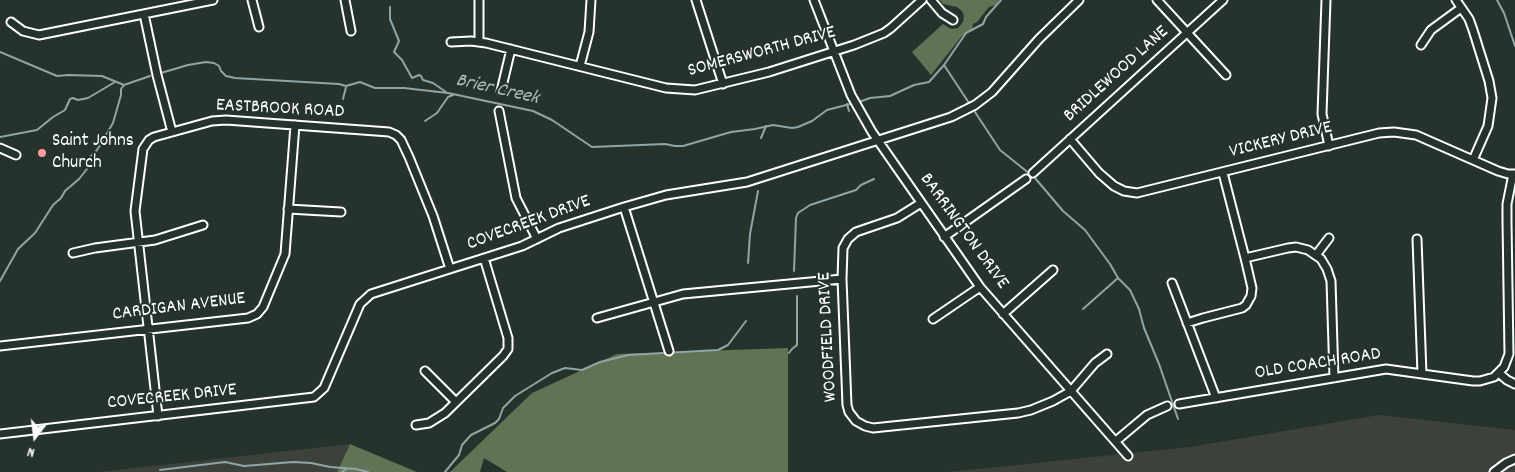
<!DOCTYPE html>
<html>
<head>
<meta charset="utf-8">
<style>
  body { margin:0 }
  #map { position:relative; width:1515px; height:472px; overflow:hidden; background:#26332d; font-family:Dekko,sans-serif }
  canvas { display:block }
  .north { position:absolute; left:10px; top:412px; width:50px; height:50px; -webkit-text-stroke:4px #26332d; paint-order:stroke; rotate:195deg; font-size:14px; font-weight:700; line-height:20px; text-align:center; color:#fff }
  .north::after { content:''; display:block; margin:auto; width:18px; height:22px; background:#fff; clip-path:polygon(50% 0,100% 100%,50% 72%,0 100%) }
</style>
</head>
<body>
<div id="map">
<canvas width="1515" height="472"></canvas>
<div class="north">N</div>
</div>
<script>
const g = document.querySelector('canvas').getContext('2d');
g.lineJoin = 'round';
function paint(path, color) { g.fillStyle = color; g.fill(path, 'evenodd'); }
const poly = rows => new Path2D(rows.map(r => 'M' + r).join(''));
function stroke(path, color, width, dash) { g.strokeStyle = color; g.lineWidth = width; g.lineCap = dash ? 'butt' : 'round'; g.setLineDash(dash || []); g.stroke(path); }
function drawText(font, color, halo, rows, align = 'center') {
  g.font = font + ' Dekko,sans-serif'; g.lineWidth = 4; g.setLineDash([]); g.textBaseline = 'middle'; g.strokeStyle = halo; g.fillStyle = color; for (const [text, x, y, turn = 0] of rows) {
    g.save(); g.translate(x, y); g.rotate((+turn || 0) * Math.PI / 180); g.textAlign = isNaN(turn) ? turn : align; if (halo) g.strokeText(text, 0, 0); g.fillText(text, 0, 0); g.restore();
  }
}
const built = poly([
  [1379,415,1515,430,1515,472,949,472,1190,447],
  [350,444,337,472,99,472]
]);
const green = poly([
  [940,0,999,0,996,5,989,7,977,22,973,24,972,30,962,36,931,75,912,52,943,24,951,29,958,28,963,22,964,16,962,11,957,7,943,4],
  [788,348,788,472,507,472,484,458,480,472,450,472,532,393,617,354],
  [350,444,417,472,337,472]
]);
const stream = poly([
  [1497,0,1504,13,1515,46],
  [390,7,390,19,399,41,394,52,402,60,412,78,419,75,421,76,423,80,433,83,446,92],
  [0,52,57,76,68,75,102,76,124,85,150,76],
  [944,65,969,103],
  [161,73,188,65,206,62,214,63,219,66,221,71,226,76,235,78,339,84,346,86,360,82,375,88,404,88,448,93,533,111,552,120,592,147,665,144,675,146,683,146,731,132,755,129,773,125,792,128,798,127,812,121,827,110,850,104],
  [343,99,346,87],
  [859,102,870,98,890,96,914,85,929,82,944,65,966,33,983,24,986,17,1001,0],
  [847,104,849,111],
  [975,112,1000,150,1035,178,1063,211,1085,230,1110,264,1118,278,1130,290,1139,309,1144,328,1159,364,1178,419],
  [425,121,437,113,448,97,453,95],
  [0,137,37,130,53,117,65,110,70,99,73,98,78,100,88,98,115,82],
  [761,138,766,126],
  [748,263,750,234,758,191],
  [794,271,796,218,798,213,810,205,856,190,861,185,874,179],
  [0,281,18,249,35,233,53,205,61,198,65,191,79,179,87,169,89,158,97,150,113,123,121,95,121,89,124,85],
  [1083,309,1118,278],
  [789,353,792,349,797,345,797,296],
  [160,470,225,462,244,466,293,462,311,463,330,467,356,469,368,472],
  [342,472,346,469],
  [445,472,459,455,462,445,471,435,495,423,499,419,503,408,515,396,552,373,565,368,582,370,600,362,628,355,718,350,728,345,746,321]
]);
const minor = poly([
  [252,0,259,27],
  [345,0,351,31],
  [696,0,723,84],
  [814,0,851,95,872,132,980,287,1128,456],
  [931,0,942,13,953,20],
  [1157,0,1226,75],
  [1326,0,1322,114,1329,146],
  [1456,0,1469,19,1473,30,1489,81,1492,98,1488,126,1473,160],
  [144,14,157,75,172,132],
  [11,22,23,31,39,35,213,0],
  [479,41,479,0],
  [451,42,471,41,486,43,666,88,695,90,769,72,854,45,884,33,891,28,922,0],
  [1421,45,1431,30,1461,8],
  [580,66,589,32,591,0],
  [501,91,511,49],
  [499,111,516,198,537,239],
  [1070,139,1099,173,1114,186,1124,191,1137,193,1379,133,1394,132,1416,135,1498,171,1508,174,1515,174],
  [0,148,16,155],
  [1033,173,1223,0],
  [921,203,897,218,856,232,848,239,843,248,842,279,847,405,849,412,856,421,865,426,873,428,1018,413,1031,410,1053,401,1071,391,1095,363,1107,354],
  [624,207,669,351],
  [288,209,341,212],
  [944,237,1026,179],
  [1417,239,1422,374],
  [73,253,95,248,155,240,203,225],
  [1316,255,1329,238],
  [1245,258,1288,248,1296,247,1308,250,1321,259,1327,269,1331,281,1334,378],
  [1172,283,1216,398],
  [1003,314,1053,270],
  [597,318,683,294,842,279],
  [933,319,980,287],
  [1187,323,1203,318,1242,308,1246,305,1251,296,1252,288,1245,258,1223,173],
  [0,346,248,318,257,314,263,307,285,254,295,125],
  [425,371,456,402],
  [1499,373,1507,380,1515,384],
  [1179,404,1386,369,1473,381,1480,381,1494,377,1504,367,1509,354,1507,221,1507,204,1513,174],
  [158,416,135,211,143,149,149,140,154,137,212,121,226,120,389,132,396,135,401,140,409,157,433,216,450,269],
  [416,425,429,423,445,413,503,356,508,349,508,338,484,258],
  [0,434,314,397,324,388,360,304,371,294,522,246,559,228,624,207,666,195,747,182,951,117,975,105,992,92,1039,39,1079,0],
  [1116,441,1147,415,1167,406],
  [1494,472,1506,463,1515,459]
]);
const markers = [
  [42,153,5,"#ff9aa2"]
];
const streetNames = [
  ["SOMERSWORTH DRIVE",762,53,-15],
  ["BRIDLEWOOD LANE",1117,75,-42],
  ["EASTBROOK ROAD",280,110,3],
  ["VICKERY DRIVE",1281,141,-14],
  ["COVECREEK DRIVE",529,224,-20],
  ["BARRINGTON DRIVE",963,232,54],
  ["CARDIGAN AVENUE",179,308,-7],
  ["WOODFIELD DRIVE",829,337,-93],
  ["OLD COACH ROAD",1318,365,-9],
  ["COVECREEK DRIVE",172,398,-6]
];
const poiNames = [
  ["Saint Johns",52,142],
  ["Church",52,164]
];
const waterNames = [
  ["Brier Creek",497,91,13]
];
paint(built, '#3c423b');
paint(green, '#617355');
stroke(stream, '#8fa5a6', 2);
stroke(minor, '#fff', 11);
stroke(minor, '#26332d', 7);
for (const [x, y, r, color] of markers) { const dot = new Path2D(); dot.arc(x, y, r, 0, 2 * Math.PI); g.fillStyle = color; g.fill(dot); stroke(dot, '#26332d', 2); }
drawText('19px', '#fff', '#26332d', streetNames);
drawText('19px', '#fff', '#26332d', poiNames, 'left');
drawText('italic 20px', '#abbcbc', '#26332d', waterNames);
</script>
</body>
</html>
